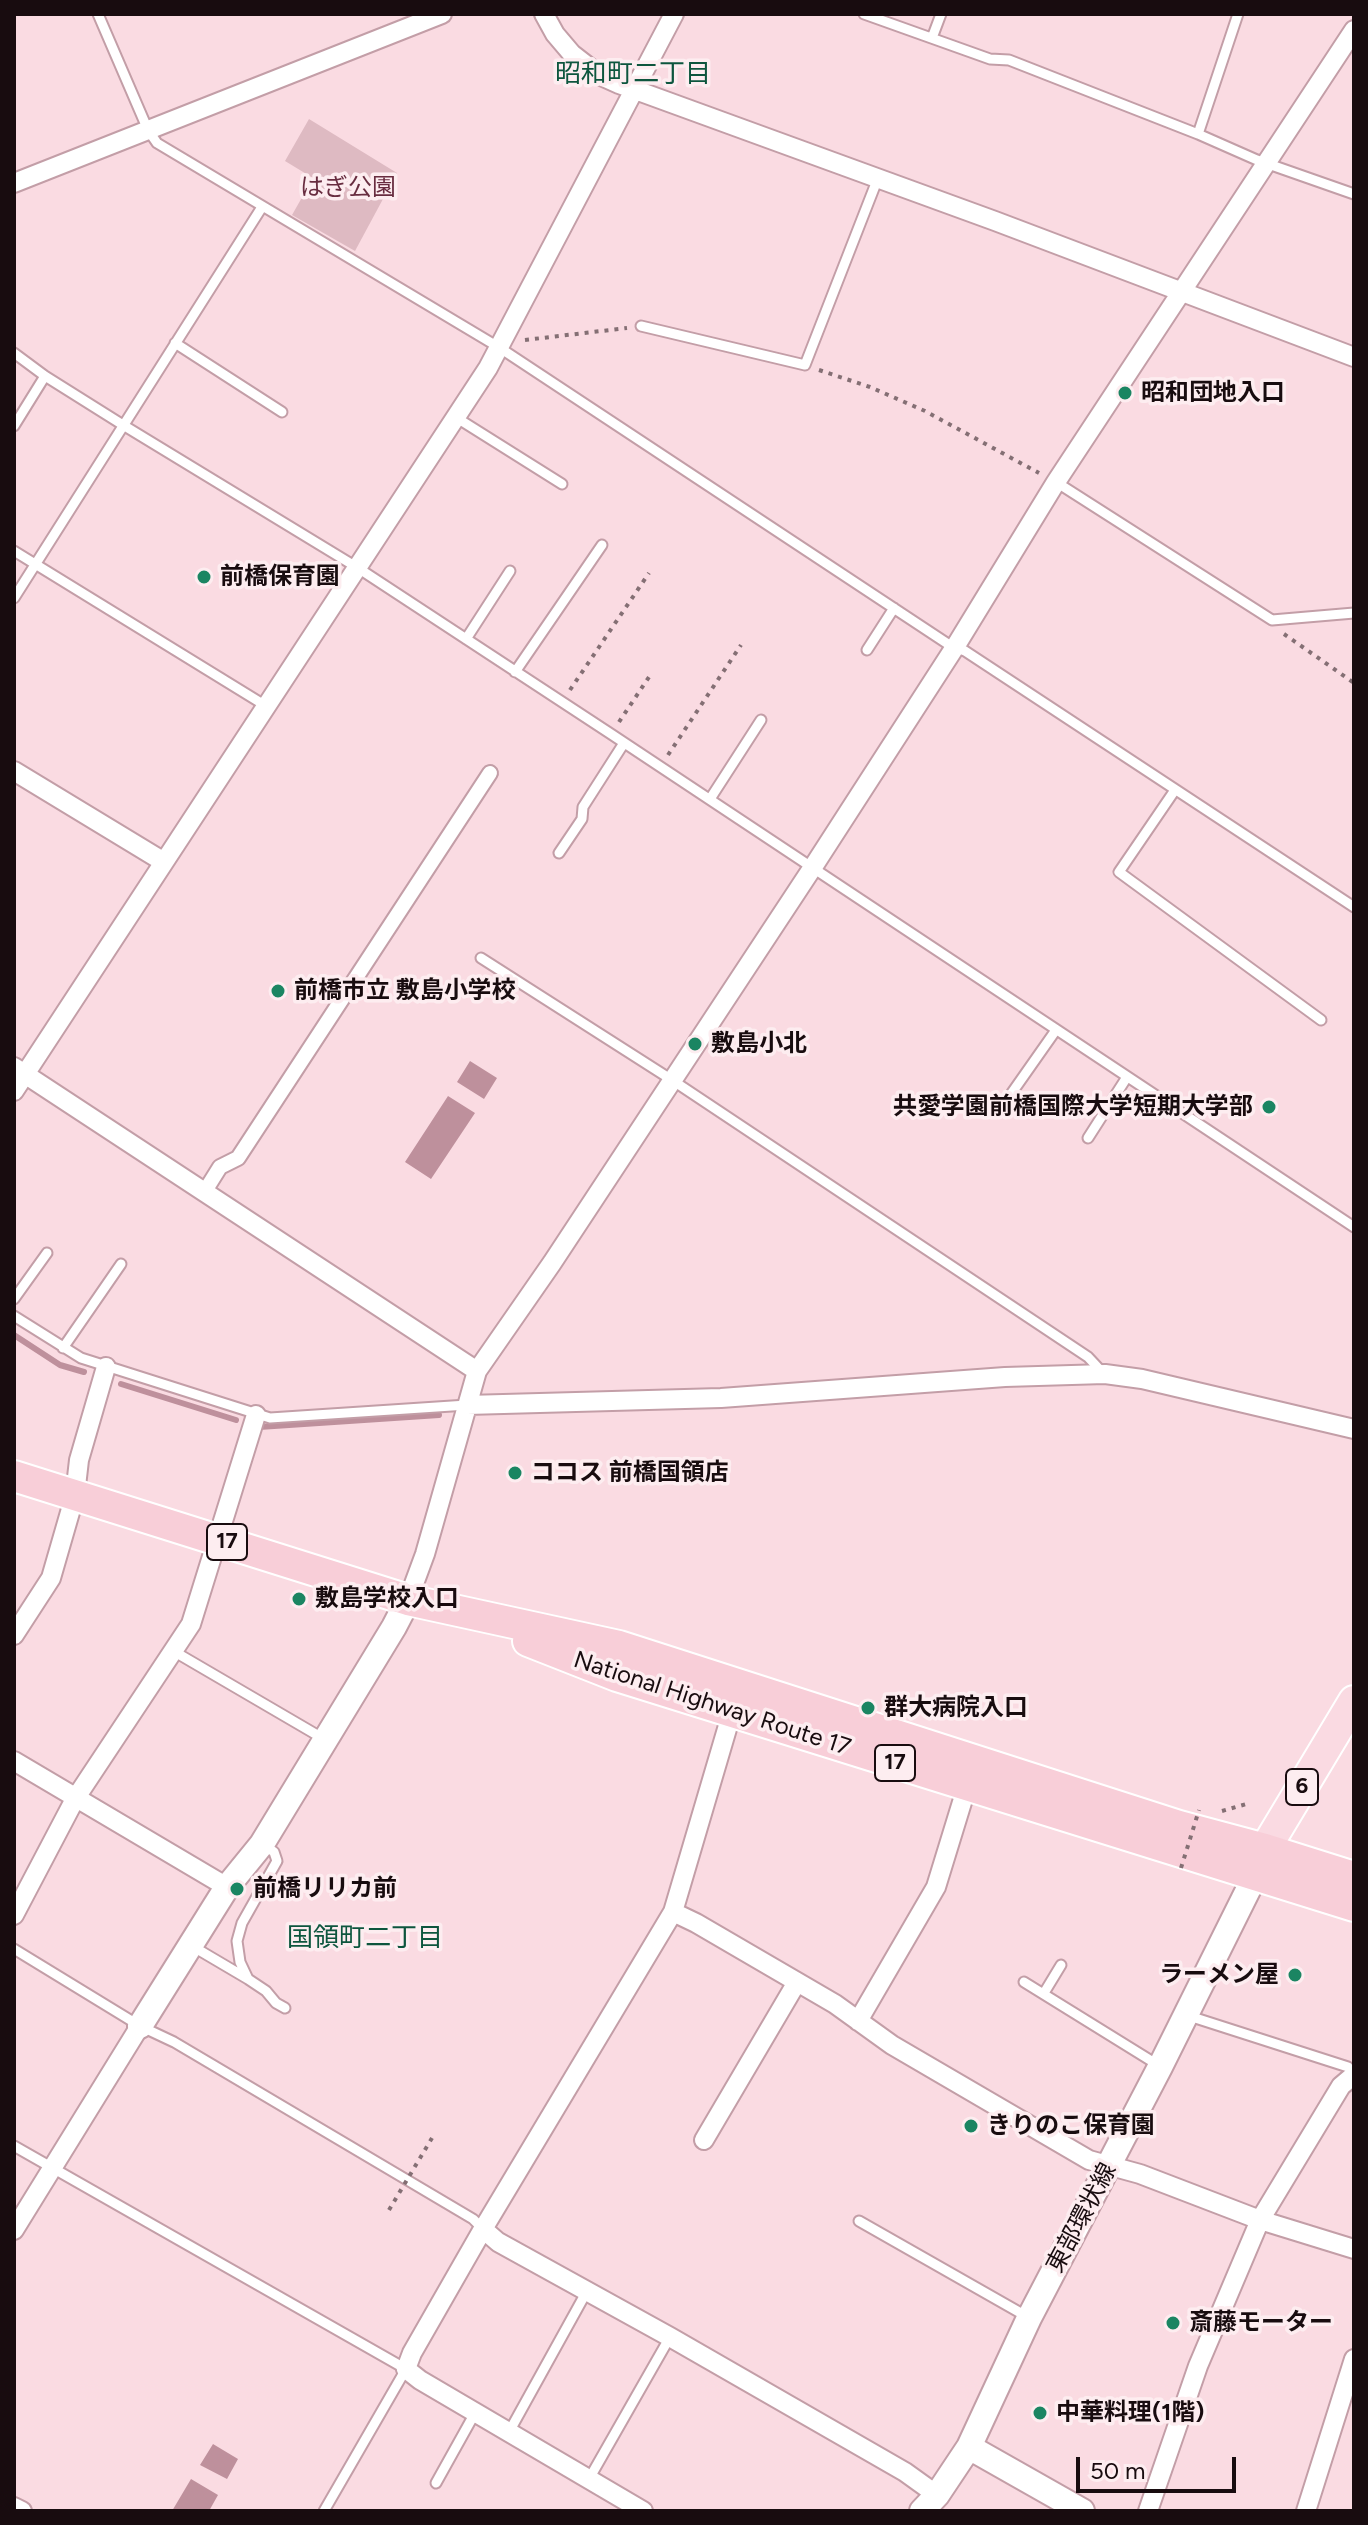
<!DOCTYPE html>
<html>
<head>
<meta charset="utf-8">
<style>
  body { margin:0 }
  #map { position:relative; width:1368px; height:2525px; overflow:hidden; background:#fadbe2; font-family:Figtree,sans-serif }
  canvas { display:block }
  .frame { position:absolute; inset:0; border:16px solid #180c0f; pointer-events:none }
  .scale { position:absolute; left:1076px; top:2457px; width:160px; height:36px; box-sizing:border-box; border:4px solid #180c0f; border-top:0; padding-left:10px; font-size:24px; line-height:28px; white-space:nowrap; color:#180c0f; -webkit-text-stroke:6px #fdedf0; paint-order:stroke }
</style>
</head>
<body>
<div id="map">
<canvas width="1368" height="2525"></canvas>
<div class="frame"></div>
<div class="scale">50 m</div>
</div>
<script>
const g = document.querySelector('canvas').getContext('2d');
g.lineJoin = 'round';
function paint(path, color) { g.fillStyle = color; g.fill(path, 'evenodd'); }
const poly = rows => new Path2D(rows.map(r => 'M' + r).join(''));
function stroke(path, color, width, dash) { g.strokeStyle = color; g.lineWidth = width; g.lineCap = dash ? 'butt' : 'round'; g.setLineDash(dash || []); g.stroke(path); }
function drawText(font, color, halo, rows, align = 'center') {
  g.font = font + ' Figtree,"Noto Sans JP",sans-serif'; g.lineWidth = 7; g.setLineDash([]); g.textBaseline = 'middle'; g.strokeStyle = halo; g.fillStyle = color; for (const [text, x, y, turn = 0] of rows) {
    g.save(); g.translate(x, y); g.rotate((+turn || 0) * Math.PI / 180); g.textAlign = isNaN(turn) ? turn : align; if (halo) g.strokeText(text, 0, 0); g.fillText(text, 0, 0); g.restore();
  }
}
const green = poly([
  [309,119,397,173,355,251,292,215,313,178,285,161]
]);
const water = poly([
  [470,1061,497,1078,484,1099,457,1082],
  [448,1096,475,1113,431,1179,405,1162],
  [213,2444,238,2459,227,2479,200,2465],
  [191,2479,218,2495,209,2511,172,2511]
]);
const stream = poly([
  [14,1335,60,1365,84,1372],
  [121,1384,236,1420],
  [259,1427,439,1415]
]);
const path = poly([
  [525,340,627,328],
  [819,370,870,387,925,411,1039,473],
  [1284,634,1354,683],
  [570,690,649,573],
  [619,722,649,677],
  [668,755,741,645],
  [1222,1811,1250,1803]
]);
const service = poly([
  [98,14,148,130,157,143,500,348,948,644,965,651,1354,907],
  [864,14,990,59,1009,60,1198,134,1257,160,1354,194],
  [932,38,941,14],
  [1198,134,1238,14],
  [641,326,805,365,878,178],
  [175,343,282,412],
  [14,353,45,376,123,425,358,568,611,734,1354,1227],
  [457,418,562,484],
  [14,426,45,376],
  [1056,482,1272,620,1354,613],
  [14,551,266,706],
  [14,598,262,207],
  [466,639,510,571],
  [867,650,894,608],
  [515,672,602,545],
  [1175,790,1119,872,1321,1020],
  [710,799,761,720],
  [559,853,582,819,583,807,624,743],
  [481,958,672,1080,1088,1357,1102,1372],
  [1004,1104,1056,1030],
  [1088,1138,1127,1077],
  [14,1299,47,1253],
  [14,1316,81,1358,270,1418,467,1405],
  [63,1348,121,1264],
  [175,1652,324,1739],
  [192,1946,248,1979,266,1991,276,2003,285,2008],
  [14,1949,140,2026,174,2042,473,2219,483,2229],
  [248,1979,240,1962,237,1941,242,1923,277,1861,274,1852,264,1845],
  [1024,1982,1158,2065],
  [1044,1993,1061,1965],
  [1186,2015,1348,2067,1354,2075],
  [14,2146,406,2369,324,2511],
  [859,2221,1026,2316],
  [509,2432,587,2291],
  [589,2479,670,2337],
  [436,2483,475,2413]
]);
const pedestrian = poly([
  [205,1191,220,1167,238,1158,490,773]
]);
const minor = poly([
  [544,14,555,34,572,54,599,75,619,84,995,221,1354,357],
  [14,183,442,14],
  [14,771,164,862],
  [14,1067,477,1371],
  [14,1091,488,368,674,14],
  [467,1405,721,1398,1005,1377,1105,1374,1142,1379,1354,1429],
  [408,1600,425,1554,477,1371,552,1263,813,867,955,647,1056,482,1354,30],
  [14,1635,51,1578,75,1495,79,1460,106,1367],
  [14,1761,227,1887],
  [673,1912,696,1923,835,2004,892,2045,1089,2160,1140,2174,1260,2220,1354,2249],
  [14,1915,75,1799,191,1624,256,1415],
  [858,2021,936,1887,967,1786],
  [704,2140,797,1982],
  [483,2229,498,2242,670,2337,905,2472,937,2495],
  [14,2230,140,2026],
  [14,2507,22,2511],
  [643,2511,420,2380,406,2369,412,2353,483,2229,673,1912,732,1712],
  [1148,2511,1198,2366,1260,2220,1341,2086,1354,2075],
  [1306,2511,1354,2359]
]);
const tertiary = poly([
  [140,2026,227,1887,262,1844,394,1627,408,1600],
  [969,2447,1082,2511],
  [922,2511,937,2495,969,2447,1029,2318,1160,2067,1255,1876]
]);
const primary = poly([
  [1257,1871,1265,1849,1354,1701]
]);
const trunk = poly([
  [14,1476,408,1600,619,1646,1179,1826,1265,1849,1354,1877],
  [528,1641,617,1676,1354,1906]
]);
const pathBridge = poly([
  [1181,1868,1199,1810],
  [389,2210,432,2138]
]);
const markers = [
  [1125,393,8,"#1b8562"],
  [204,577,8,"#1b8562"],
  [278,991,8,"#1b8562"],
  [695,1044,8,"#1b8562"],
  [1269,1107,8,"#1b8562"],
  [515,1473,8,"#1b8562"],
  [299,1599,8,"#1b8562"],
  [868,1708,8,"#1b8562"],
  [237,1889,8,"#1b8562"],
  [1295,1975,8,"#1b8562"],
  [971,2126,8,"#1b8562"],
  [1173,2323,8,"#1b8562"],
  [1040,2413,8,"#1b8562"]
];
const shields = [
  [227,1542,40],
  [895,1763,40],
  [1302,1787,32]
];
const shieldNames = [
  ["17",227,1542],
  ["17",895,1763],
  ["6",1302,1787]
];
const parkNames = [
  ["はぎ公園",348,188]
];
const poiNames = [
  ["昭和団地入口",1141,393],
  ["前橋保育園",220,577],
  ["前橋市立 敷島小学校",294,991],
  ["敷島小北",711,1044],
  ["共愛学園前橋国際大学短期大学部",1253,1107,"right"],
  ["ココス 前橋国領店",531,1473],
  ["敷島学校入口",315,1599],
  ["群大病院入口",884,1708],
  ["前橋リリカ前",253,1889],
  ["ラーメン屋",1279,1975,"right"],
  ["きりのこ保育園",987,2126],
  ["斎藤モーター",1189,2323],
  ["中華料理(1階)",1056,2413]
];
const streetNames = [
  ["National Highway Route 17",712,1704,18],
  ["東部環状線",1082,2218,-62]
];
const neighbourhoodNames = [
  ["昭和町二丁目",633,74],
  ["国領町二丁目",365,1938]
];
paint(green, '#debac2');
paint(water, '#be909c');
stroke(stream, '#be909c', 6);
stroke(service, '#c39ea7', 13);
stroke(pedestrian, '#c39ea7', 18);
stroke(minor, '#c39ea7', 22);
stroke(tertiary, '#c39ea7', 28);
stroke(primary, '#fff', 34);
stroke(trunk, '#fff', 34);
stroke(path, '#846f74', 4, [4, 6]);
stroke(service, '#fff', 9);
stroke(pedestrian, '#fff', 14);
stroke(minor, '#fff', 18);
stroke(tertiary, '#fff', 24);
stroke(primary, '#fadae2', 30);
stroke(trunk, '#f8ced8', 30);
stroke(pathBridge, '#846f74', 4, [4, 6]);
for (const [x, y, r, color] of markers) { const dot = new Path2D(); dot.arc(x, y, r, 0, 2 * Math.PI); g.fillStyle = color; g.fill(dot); stroke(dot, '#fdedf0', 3); }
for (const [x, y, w] of shields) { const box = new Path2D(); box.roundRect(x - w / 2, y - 18, w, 36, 6); g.fillStyle = '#fdedf0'; g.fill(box); stroke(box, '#180c0f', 2); }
drawText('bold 22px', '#180c0f', null, shieldNames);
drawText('24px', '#682d40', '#fdedf0', parkNames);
drawText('bold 24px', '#180c0f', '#fdedf0', poiNames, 'left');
drawText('24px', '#180c0f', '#fdedf0', streetNames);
drawText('26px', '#0d563e', '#fdedf0', neighbourhoodNames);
</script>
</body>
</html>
